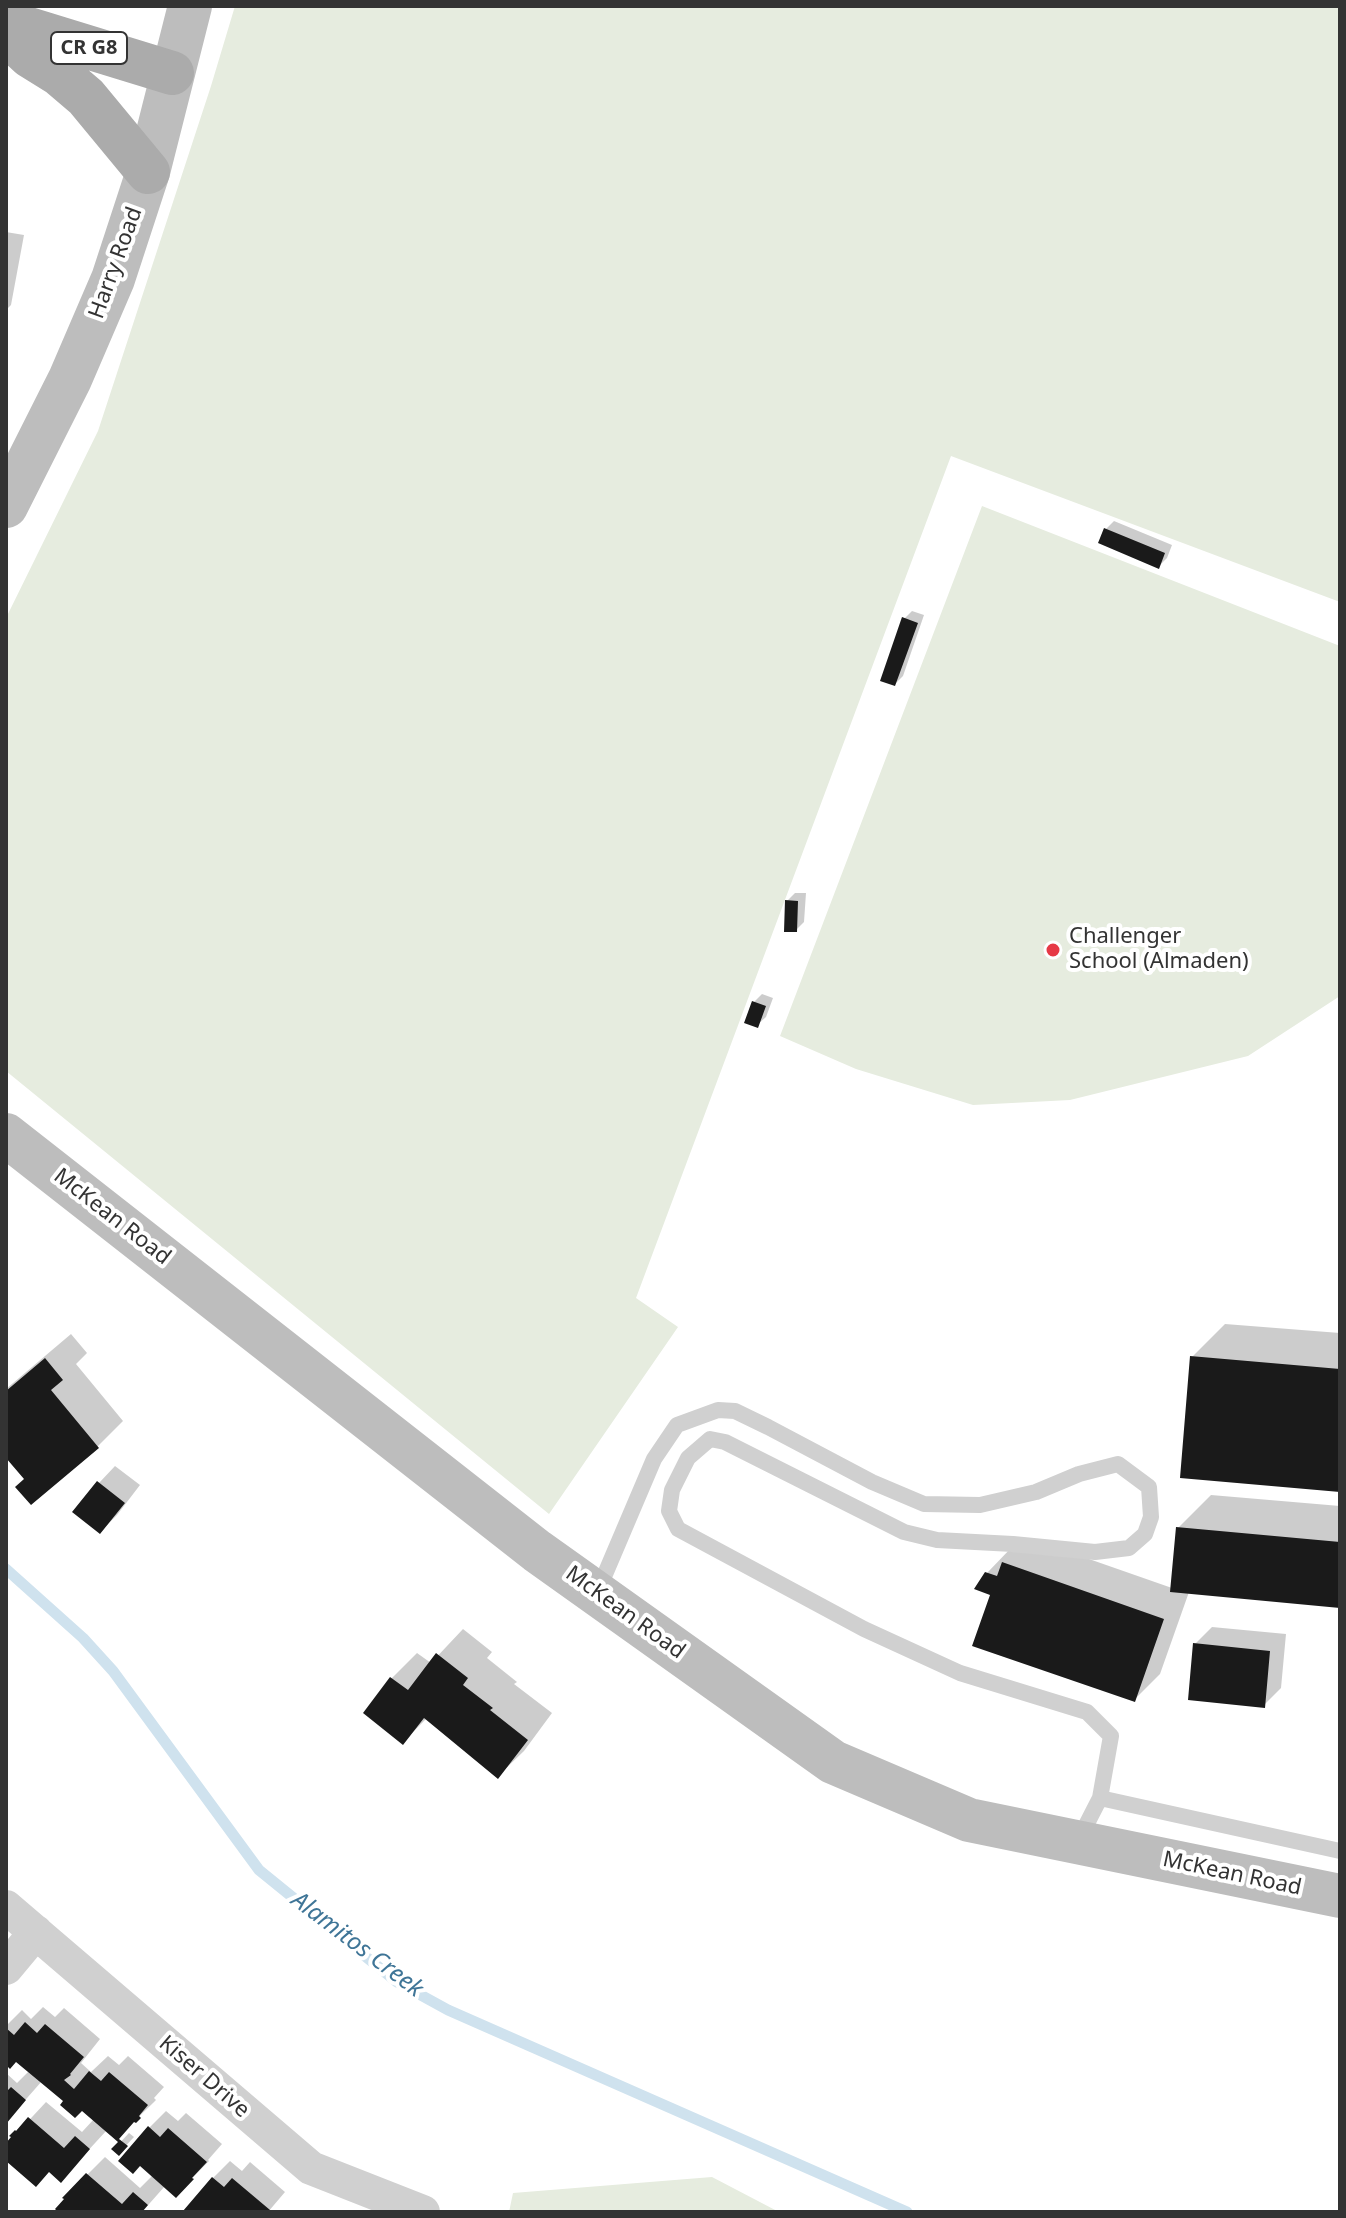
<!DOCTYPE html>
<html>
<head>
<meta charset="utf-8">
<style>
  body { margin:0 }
  #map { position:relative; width:1346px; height:2218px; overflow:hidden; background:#fff; font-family:"Noto Sans",sans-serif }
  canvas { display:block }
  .frame { position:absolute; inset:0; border:8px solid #333; pointer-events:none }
</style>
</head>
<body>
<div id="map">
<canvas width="1346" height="2218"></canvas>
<div class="frame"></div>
</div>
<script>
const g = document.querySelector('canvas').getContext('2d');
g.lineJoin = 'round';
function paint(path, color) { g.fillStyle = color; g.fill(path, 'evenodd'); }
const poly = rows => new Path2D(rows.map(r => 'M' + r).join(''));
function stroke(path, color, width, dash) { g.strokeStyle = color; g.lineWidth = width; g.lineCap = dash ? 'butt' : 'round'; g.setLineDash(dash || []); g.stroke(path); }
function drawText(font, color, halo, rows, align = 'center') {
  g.font = font + ' "Noto Sans",sans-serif'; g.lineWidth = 8; g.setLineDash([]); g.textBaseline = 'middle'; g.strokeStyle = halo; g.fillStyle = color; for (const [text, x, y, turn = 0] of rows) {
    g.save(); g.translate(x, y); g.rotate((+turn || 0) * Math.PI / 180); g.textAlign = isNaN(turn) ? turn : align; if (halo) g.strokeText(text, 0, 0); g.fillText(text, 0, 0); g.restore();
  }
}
const green = poly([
  [235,6,1340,6,1340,602,951,456,636,1298,678,1327,549,1514,6,1071,6,618,98,431,211,86],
  [982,506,1340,646,1340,996,1248,1056,1070,1100,973,1105,856,1069,780,1036],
  [712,2177,779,2212,509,2212,513,2193]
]);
const shadow = poly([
  [6,232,24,235,11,305,6,310],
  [1114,521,1172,545,1167,558,1159,566,1106,529],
  [912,611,924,615,903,676,895,684,904,619],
  [795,893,806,893,804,922,796,930,787,901],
  [762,994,773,998,766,1017,757,1025,754,1002],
  [1225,1324,1340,1333,1340,1490,1192,1357],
  [71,1334,87,1353,76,1364,123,1421,98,1446,31,1503,26,1479,6,1455,6,1389],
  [115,1466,140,1485,117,1515,100,1532,99,1483],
  [1211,1495,1340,1506,1340,1606,1189,1592,1160,1674,1134,1700,993,1593,987,1573,1012,1547,1029,1538,1172,1588,1178,1528],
  [1212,1627,1286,1634,1281,1688,1264,1705,1195,1644],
  [463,1629,492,1652,487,1658,517,1682,514,1684,552,1713,524,1751,498,1776,427,1718,403,1742,365,1712,392,1678,417,1653,431,1663],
  [43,2007,55,2017,64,2008,100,2039,81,2063,91,2072,108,2056,119,2065,128,2056,164,2087,154,2098,156,2100,153,2103,117,2138,107,2130,61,2180,50,2171,6,2158,6,2145,46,2102,82,2132,94,2119,82,2109,66,2101,42,2081,6,2122,6,2073,17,2083,30,2070,17,2060,6,2063,6,2026,22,2010,31,2019],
  [166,2111,178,2121,186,2113,222,2144,208,2160,209,2161,175,2195,165,2186,142,2212,61,2212,69,2193,105,2157,140,2188,153,2175,149,2128],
  [129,2133,134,2137,119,2153,114,2149],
  [230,2161,242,2171,250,2162,285,2192,268,2212,187,2212,213,2178]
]);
const stream = poly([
  [6,1569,83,1638,113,1671,259,1870,397,1982,448,2010,907,2212]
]);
const building = poly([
  [1104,528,1165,553,1159,569,1098,543],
  [902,617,918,623,895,686,880,681],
  [785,900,798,901,797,932,784,932],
  [752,1001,766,1006,758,1028,744,1023],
  [1190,1356,1340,1369,1340,1492,1180,1478],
  [45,1358,63,1380,51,1390,99,1448,31,1505,15,1487,24,1479,6,1458,6,1391],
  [97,1481,125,1503,100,1534,72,1512],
  [1176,1527,1340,1542,1340,1608,1170,1592],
  [1002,1562,1164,1619,1135,1702,972,1646,990,1595,974,1589,985,1572,997,1576],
  [1193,1643,1270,1651,1265,1708,1188,1700],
  [436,1653,468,1678,463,1685,493,1708,490,1710,528,1740,498,1779,424,1718,403,1745,363,1713,390,1677,408,1690],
  [25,2022,37,2033,45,2024,84,2057,70,2074,71,2075,64,2080,74,2089,89,2071,101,2081,109,2072,148,2105,139,2116,141,2118,136,2123,134,2122,119,2139,128,2146,119,2156,111,2149,118,2142,82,2111,75,2118,60,2105,63,2101,16,2062,10,2069,6,2065,6,2028,14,2035],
  [11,2087,26,2100,6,2124,6,2092],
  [28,2117,64,2148,75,2136,90,2149,61,2183,49,2172,36,2187,6,2161,6,2143,11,2137,9,2136,15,2130,16,2131],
  [148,2126,160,2137,168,2128,207,2162,192,2178,194,2179,176,2198,140,2166,133,2174,118,2161],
  [86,2173,122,2204,133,2192,148,2205,142,2212,58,2212,55,2209,64,2199,62,2198],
  [212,2177,224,2187,232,2178,270,2210,268,2212,184,2212,183,2211]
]);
const lane = poly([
  [597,1593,654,1459,677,1425,718,1410,735,1411,768,1427,872,1482,924,1504,980,1505,1036,1492,1079,1474,1118,1464,1149,1487,1151,1517,1145,1534,1129,1548,1095,1552,1013,1544,937,1540,904,1532,725,1442,710,1439,688,1458,672,1490,669,1511,678,1529,864,1629,960,1673,1087,1712,1111,1736,1100,1798,1079,1839],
  [1100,1798,1340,1851]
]);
const street = poly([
  [6,1907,311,2168,423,2212],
  [6,1968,36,1932]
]);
const secondary = poly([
  [6,506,70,379,113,279,148,172,190,6],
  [6,1135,537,1551,833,1762,969,1820,1340,1896]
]);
const primary = poly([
  [6,22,172,73],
  [6,34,30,56,59,74,86,97,148,172]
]);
const markers = [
  [1053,950,8,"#e63946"]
];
const shields = [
  [89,48,76]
];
const shieldNames = [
  ["CR G8",89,48]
];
const streetNames = [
  ["Harry Road",116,263,-70],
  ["McKean Road",112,1217,38],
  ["McKean Road",625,1613,36],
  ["McKean Road",1232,1874,12],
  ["Kiser Drive",204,2077,41]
];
const poiNames = [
  ["Challenger",1069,937],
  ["School (Almaden)",1069,962]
];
const waterNames = [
  ["Alamitos Creek",357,1945,37]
];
paint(green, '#e6ecdf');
paint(shadow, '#0003');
stroke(stream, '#cfe2ee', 11);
paint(building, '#1a1a1a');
stroke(lane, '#d0d0d0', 16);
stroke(street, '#d0d0d0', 34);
stroke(secondary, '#bdbdbd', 44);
stroke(primary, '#ababab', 44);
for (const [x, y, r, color] of markers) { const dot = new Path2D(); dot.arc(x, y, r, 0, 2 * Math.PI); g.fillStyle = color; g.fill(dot); stroke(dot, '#fff', 3); }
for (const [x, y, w] of shields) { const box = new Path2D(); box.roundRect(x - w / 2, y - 16, w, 32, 6); g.fillStyle = '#fff'; g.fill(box); stroke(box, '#333', 2); }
drawText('bold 20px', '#333', null, shieldNames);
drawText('22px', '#333', '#fff', streetNames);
drawText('22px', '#333', '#fff', poiNames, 'left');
drawText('italic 24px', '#3f7597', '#fff', waterNames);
</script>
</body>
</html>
